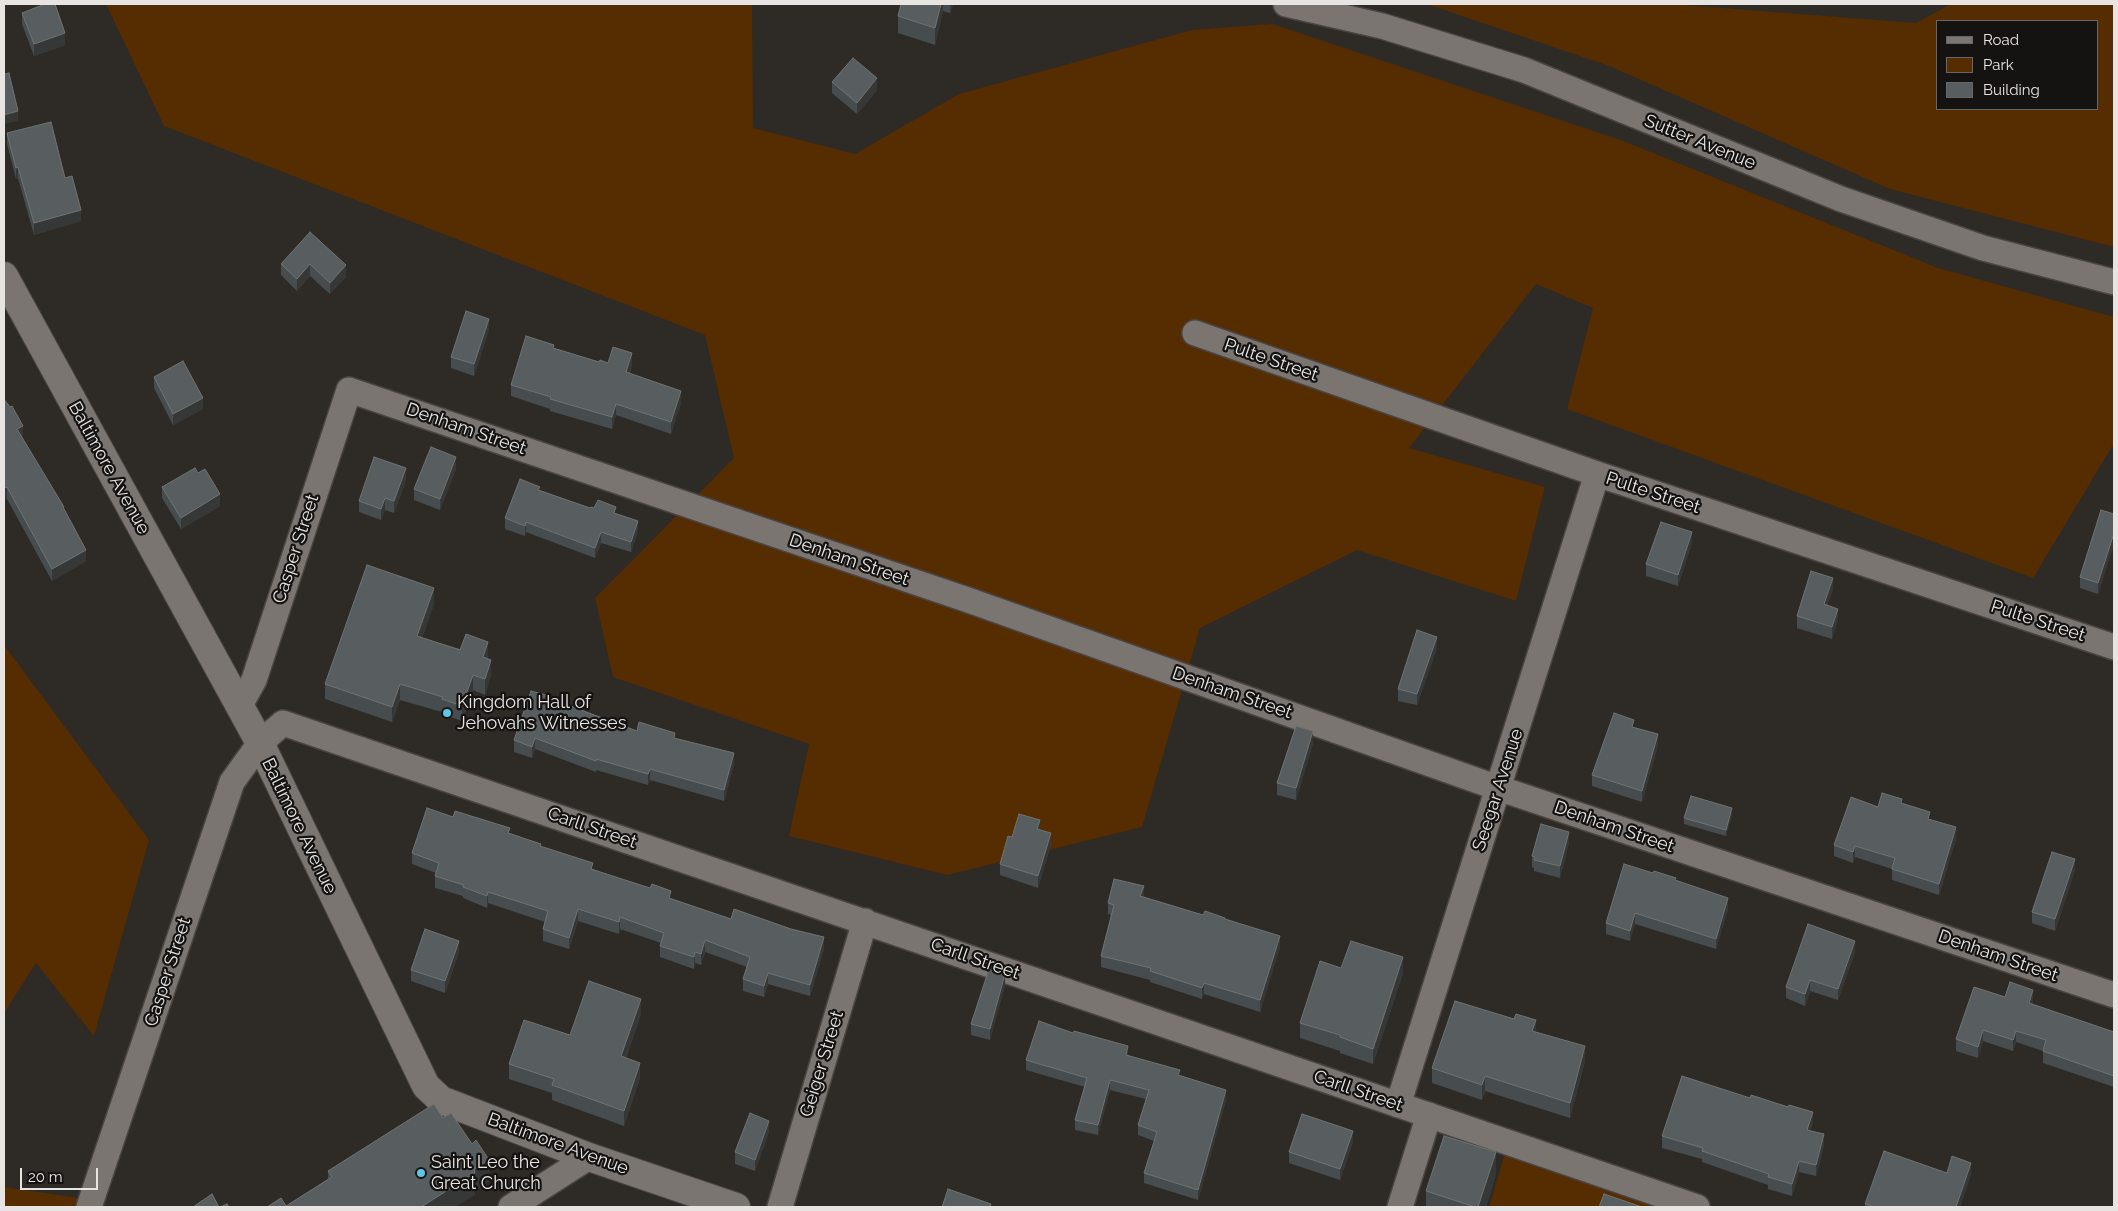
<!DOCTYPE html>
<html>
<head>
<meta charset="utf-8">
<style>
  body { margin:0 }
  #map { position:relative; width:2118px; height:1211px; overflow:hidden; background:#2e2a26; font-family:Raleway,sans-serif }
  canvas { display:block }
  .frame { position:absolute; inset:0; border:5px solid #e7e4e2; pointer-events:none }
  .legend { position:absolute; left:1936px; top:20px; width:162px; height:90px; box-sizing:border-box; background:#151311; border:1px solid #696765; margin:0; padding:6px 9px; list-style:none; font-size:15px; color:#e7e4e2 }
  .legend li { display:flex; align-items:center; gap:10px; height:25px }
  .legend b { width:25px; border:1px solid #696765 }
  .scale { position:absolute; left:20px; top:1168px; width:78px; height:22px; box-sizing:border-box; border:2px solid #e7e4e2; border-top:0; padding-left:6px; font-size:15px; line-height:18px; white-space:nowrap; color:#e7e4e2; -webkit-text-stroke:4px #151311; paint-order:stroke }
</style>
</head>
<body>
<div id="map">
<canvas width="2118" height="1211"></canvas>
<div class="frame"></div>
<ul class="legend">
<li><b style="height:6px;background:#7b7571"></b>Road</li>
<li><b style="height:14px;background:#562c01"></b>Park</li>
<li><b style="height:14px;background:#585e5f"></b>Building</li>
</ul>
<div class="scale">20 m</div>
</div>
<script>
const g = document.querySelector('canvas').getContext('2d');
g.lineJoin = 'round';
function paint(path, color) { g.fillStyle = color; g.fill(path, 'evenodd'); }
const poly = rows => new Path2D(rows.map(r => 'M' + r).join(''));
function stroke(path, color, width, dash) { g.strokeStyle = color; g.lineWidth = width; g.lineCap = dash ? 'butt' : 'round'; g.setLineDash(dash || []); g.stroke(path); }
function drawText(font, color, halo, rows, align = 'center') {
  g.font = font + ' Raleway,sans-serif'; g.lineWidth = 4.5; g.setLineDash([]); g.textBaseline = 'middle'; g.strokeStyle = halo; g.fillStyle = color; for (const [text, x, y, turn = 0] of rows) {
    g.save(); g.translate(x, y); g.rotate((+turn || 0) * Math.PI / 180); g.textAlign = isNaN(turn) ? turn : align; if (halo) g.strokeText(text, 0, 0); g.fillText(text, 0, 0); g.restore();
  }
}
const green = poly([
  [106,4,752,4,753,128,855,154,959,94,1192,30,1272,24,1626,142,1938,268,2114,317,2114,443,2033,578,1567,409,1593,308,1536,284,1409,448,1545,487,1516,601,1357,550,1200,628,1142,827,947,875,789,836,809,744,613,677,595,598,734,458,705,335,164,126],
  [1427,4,1672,4,1916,23,1951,4,2114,4,2114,247,1890,189,1609,66],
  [1937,21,2097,21,2097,109,1937,109],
  [4,645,149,840,94,1036,36,963,4,1013],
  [1508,1143,1697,1207,1489,1207],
  [4,1187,92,1200,89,1207,4,1207]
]);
const street = poly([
  [1286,4,1382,26,1524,70,1841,199,1983,248,2114,282],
  [1195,333,1597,474,2114,647],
  [239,707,254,680,349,390,968,600,1498,788,2114,995],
  [1398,1105,1597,474],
  [89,1207,232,782,260,743,283,723,1697,1207],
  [511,1207,589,1157],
  [780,1207,865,921],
  [1400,1207,1429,1115]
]);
const secondary = poly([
  [4,276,260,743,426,1086,441,1100,589,1157,736,1207]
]);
const wall = poly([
  [901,4,953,4,950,13,943,11,935,45,898,33,898,16],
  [22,13,65,45,34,56,22,24],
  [832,82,877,90,857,114,832,93],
  [7,133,65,178,81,221,34,235,18,178,16,179,7,144],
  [310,232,346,277,330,294,310,276,297,291,281,275,281,264],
  [489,330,474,376,451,368,451,357],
  [554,348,599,362,632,364,630,373,681,403,671,434,616,415,612,429,550,411,550,409,511,396,511,385],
  [154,377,203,409,173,425,154,388],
  [4,399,22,437,64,510,86,561,52,581,7,499,4,500],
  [456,469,440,510,414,500,414,489],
  [198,473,220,506,181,529,162,498,162,487],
  [406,480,394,513,385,510,381,520,359,512,359,501],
  [540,490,590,508,616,514,638,531,631,552,601,543,595,558,526,532,525,536,505,529,505,518],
  [2114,514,2114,544,2098,594,2080,588,2080,577],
  [1692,543,1678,586,1646,576,1646,564],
  [1833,589,1827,605,1838,620,1832,639,1797,628,1797,616],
  [434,604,422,638,488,657,488,659,491,675,485,695,473,690,462,721,442,714,442,712,400,700,392,722,325,699,325,684],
  [1437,648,1417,705,1398,701,1398,689],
  [550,698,637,731,675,738,734,764,724,801,650,780,648,785,596,770,596,772,535,749,532,758,514,752,514,740],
  [1634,727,1658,745,1642,802,1592,786,1592,775],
  [1313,743,1296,800,1277,795,1277,783],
  [1902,804,1930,820,1956,839,1939,895,1892,880,1892,869,1855,857,1853,863,1834,856,1834,845,1878,807],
  [1732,814,1726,836,1684,824,1684,818],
  [453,817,510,833,593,869,671,899,824,949,810,996,768,984,764,997,743,991,743,979,747,967,705,952,701,965,695,963,694,969,660,957,660,946,661,943,620,929,619,934,578,921,569,949,543,941,543,929,545,922,488,903,487,908,463,898,463,896,435,888,435,876,436,873,412,864,412,853],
  [1040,830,1051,845,1038,888,1000,875,1000,864,1012,837],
  [1569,843,1560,878,1534,871,1534,868,1532,867,1532,856],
  [2075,870,2055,931,2032,923,2032,912],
  [1676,881,1728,909,1716,949,1635,924,1630,941,1606,934,1606,923],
  [1144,897,1203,915,1225,919,1280,947,1260,1012,1204,994,1202,999,1150,982,1150,980,1101,967,1101,956,1111,915,1108,914,1108,903],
  [459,952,445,993,411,981,411,970],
  [1855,952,1838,1000,1810,991,1805,1006,1786,998,1786,987],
  [1341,968,1403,973,1373,1064,1340,1053,1340,1051,1300,1038,1300,1023],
  [1005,985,990,1040,971,1035,971,1024],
  [2033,1001,2032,1004,2114,1032,2114,1087,2043,1063,2043,1051,2016,1042,2013,1051,1983,1041,1978,1058,1956,1051,1956,1039],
  [641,1014,626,1058,640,1078,624,1126,552,1100,552,1093,509,1079,509,1064,570,1035],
  [1536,1032,1585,1061,1570,1118,1485,1091,1482,1100,1432,1083,1432,1068],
  [1128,1055,1180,1076,1226,1100,1198,1200,1144,1183,1144,1173,1154,1141,1138,1135,1138,1125,1146,1099,1110,1090,1098,1135,1075,1130,1075,1120,1085,1087,1026,1070,1026,1060],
  [443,1118,489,1181,475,1191,475,1195,286,1206,328,1179,328,1171],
  [1813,1123,1810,1130,1824,1146,1816,1176,1799,1172,1792,1196,1768,1189,1768,1185,1702,1162,1702,1159,1662,1148,1662,1136],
  [769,1132,755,1171,735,1164,735,1152],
  [1353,1142,1340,1180,1289,1163,1289,1152],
  [1947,1173,1971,1174,1960,1207,1865,1207,1865,1204],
  [1496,1174,1486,1207,1426,1207,1426,1191]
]);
const shadedWall = poly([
  [941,4,943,4,943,11,935,45,935,28],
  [950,4,953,4,950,13],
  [65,33,65,45,34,56,34,44],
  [877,78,877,90,857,114,857,103],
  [18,111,18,121,4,124,4,115],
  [18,167,18,178,16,179,16,168],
  [81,210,81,221,34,235,34,223],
  [310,264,310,276,297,291,297,279],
  [346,265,346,277,330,294,330,283],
  [489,319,489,330,474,376,474,364],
  [632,353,632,364,626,383,626,372],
  [681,391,681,403,671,434,671,422],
  [203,398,203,409,173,425,173,414],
  [616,404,616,415,612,429,612,417],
  [23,426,23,437,17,429],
  [456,457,456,469,440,510,440,499],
  [406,468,406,480,394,513,394,501],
  [7,487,7,499,4,500,4,488],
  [220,494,220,506,181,529,181,518],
  [385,498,385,510,381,520,381,509],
  [638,521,638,531,631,552,631,542],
  [526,522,526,532,525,536,525,526],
  [601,532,601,543,595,558,595,548],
  [1692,532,1692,543,1678,586,1678,575],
  [2114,533,2114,544,2098,594,2098,583],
  [86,550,86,561,52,581,52,569],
  [1833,578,1833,589,1824,615,1824,604],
  [434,588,434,604,417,652,417,636],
  [1838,609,1838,620,1832,639,1832,627],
  [1437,637,1437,648,1417,705,1417,694],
  [488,642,488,657,483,672,483,657],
  [491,660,491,675,485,695,485,679],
  [473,675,473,690,462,721,462,706],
  [400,684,400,700,392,722,392,707],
  [1313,731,1313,743,1296,800,1296,788],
  [1658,734,1658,745,1642,802,1642,791],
  [535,738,535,749,532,758,532,747],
  [734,753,734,764,724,801,724,790],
  [650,769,650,780,648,785,648,774],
  [1732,808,1732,814,1726,836,1726,830],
  [1040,820,1040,832,1037,829],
  [1956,827,1956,839,1939,895,1939,884],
  [1569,832,1569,843,1560,878,1560,866],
  [1051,833,1051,845,1038,888,1038,876],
  [1855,846,1855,857,1853,863,1853,852],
  [2075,859,2075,870,2055,931,2055,919],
  [1144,886,1144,897,1140,896],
  [488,892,488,903,487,908,487,896],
  [1728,898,1728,909,1716,949,1716,939],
  [578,909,578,921,569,949,569,938],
  [1635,913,1635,924,1630,941,1630,931],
  [620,917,620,929,619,934,619,922],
  [1280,936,1280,947,1260,1012,1260,1000],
  [824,937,824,949,810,996,810,985],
  [705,940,705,952,701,965,701,954],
  [459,941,459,952,445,993,445,981],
  [1855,941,1855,952,1838,1000,1838,989],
  [695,952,695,963,694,969,694,957],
  [1403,957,1403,973,1373,1064,1373,1049],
  [768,973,768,984,764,997,764,986],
  [1005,974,1005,985,990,1040,990,1029],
  [1810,980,1810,991,1805,1006,1805,994],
  [1204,983,1204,994,1202,999,1202,988],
  [2033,990,2033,1001,2029,1014,2029,1003],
  [641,999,641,1014,621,1071,621,1056],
  [1536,1020,1536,1035,1532,1031],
  [1983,1030,1983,1041,1978,1058,1978,1047],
  [2016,1031,2016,1042,2013,1051,2013,1040],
  [1128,1046,1128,1056,1126,1055],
  [1585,1046,1585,1061,1570,1118,1570,1103],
  [640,1063,640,1078,624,1126,624,1111],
  [1485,1076,1485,1091,1482,1100,1482,1085],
  [1110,1080,1110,1090,1098,1135,1098,1125],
  [1226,1090,1226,1100,1198,1200,1198,1190],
  [1813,1112,1813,1123,1807,1141,1807,1130],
  [769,1121,769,1132,755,1171,755,1160],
  [1353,1131,1353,1142,1340,1180,1340,1169],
  [1824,1134,1824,1146,1816,1176,1816,1165],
  [1496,1152,1496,1174,1486,1207,1478,1207],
  [489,1160,489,1181,475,1191,475,1195,455,1207,421,1207],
  [1799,1161,1799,1172,1792,1196,1792,1184],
  [1971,1163,1971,1174,1960,1207,1956,1207]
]);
const building = poly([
  [45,4,55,4,65,33,34,44,22,13,45,4],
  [901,4,941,4,935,28,898,16,901,4],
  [853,58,877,78,857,103,832,82,853,58],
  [9,73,18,111,4,115,4,74,9,73],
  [51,122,65,178,72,176,81,210,34,223,18,167,16,168,7,133,51,122],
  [310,232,346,265,330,283,310,264,297,279,281,264,310,232],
  [466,311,489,319,474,364,451,357,466,311],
  [526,336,554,345,553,348,599,362,600,360,608,363,613,347,632,353,626,372,681,391,671,422,616,404,612,417,550,399,551,397,511,385,526,336],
  [183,361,203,398,173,414,154,377,183,361],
  [4,399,10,407,12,406,23,426,17,429,64,507,63,507,86,550,52,569,7,487,4,488,4,399],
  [431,447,456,457,440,499,414,489,431,447],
  [374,457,406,468,394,501,385,498,381,509,359,501,374,457],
  [195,468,198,473,205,469,220,494,181,518,162,487,195,468],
  [520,479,540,487,538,490,590,508,591,507,594,508,598,500,616,507,614,513,638,521,631,542,601,532,595,548,526,522,525,526,505,518,520,479],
  [2101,510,2114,514,2114,533,2098,583,2080,577,2101,510],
  [1661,522,1692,532,1678,575,1646,564,1661,522],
  [367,565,434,588,417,636,460,650,466,634,488,642,483,657,491,660,485,679,473,675,462,706,442,699,443,697,400,684,392,707,325,684,367,565],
  [1811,571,1833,578,1824,604,1838,609,1832,627,1797,616,1811,571],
  [1417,630,1437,637,1417,694,1398,689,1417,630],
  [531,691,550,696,549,698,637,731,639,722,675,733,674,738,734,753,724,790,650,769,648,774,596,759,596,761,535,738,532,747,514,740,531,691],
  [1614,713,1634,720,1632,727,1658,734,1642,791,1592,775,1614,713],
  [1296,726,1313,731,1296,788,1277,783,1296,726],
  [1882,793,1902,799,1901,803,1930,812,1928,819,1956,827,1939,884,1892,869,1895,858,1855,846,1853,852,1834,845,1851,797,1878,807,1882,793],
  [1691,796,1732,808,1726,830,1684,818,1691,796],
  [427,808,453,817,455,811,510,828,508,833,541,844,540,846,593,863,591,869,650,888,652,884,671,891,669,898,731,919,734,909,791,929,824,937,810,985,768,973,764,986,743,979,750,957,705,940,701,954,695,952,694,957,660,946,664,933,620,917,619,922,578,909,569,938,543,929,548,911,488,892,487,896,463,887,464,885,435,876,439,863,412,853,427,808],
  [1019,814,1040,820,1037,829,1051,833,1038,876,1000,864,1008,836,1012,837,1019,814],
  [1541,824,1569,832,1560,866,1534,860,1535,857,1532,856,1541,824],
  [2052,852,2075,859,2055,919,2032,912,2052,852],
  [1624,864,1653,873,1654,871,1676,878,1675,880,1728,898,1716,939,1635,913,1630,931,1606,923,1624,864],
  [1114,879,1144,886,1140,896,1203,915,1205,911,1225,918,1225,919,1280,936,1260,1000,1204,983,1202,988,1150,971,1151,968,1101,956,1114,905,1108,903,1114,879],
  [1808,924,1855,941,1838,989,1810,980,1805,994,1786,987,1808,924],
  [425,929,459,941,445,981,411,970,425,929],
  [1351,941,1403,957,1373,1049,1340,1037,1340,1035,1300,1023,1320,961,1341,968,1351,941],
  [989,969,1005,974,990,1029,971,1024,989,969],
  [589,981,641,999,621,1056,640,1063,624,1111,552,1085,554,1079,509,1064,524,1020,570,1035,589,981],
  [2010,982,2033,990,2029,1003,2114,1032,2114,1076,2043,1051,2046,1040,2016,1031,2013,1040,1983,1030,1978,1047,1956,1039,1974,987,2005,997,2010,982],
  [1455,1001,1514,1019,1516,1014,1536,1020,1532,1031,1585,1046,1570,1103,1485,1076,1482,1085,1432,1068,1455,1001],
  [1039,1021,1073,1033,1074,1031,1128,1046,1126,1055,1180,1070,1178,1075,1226,1090,1198,1190,1144,1173,1157,1132,1138,1125,1149,1090,1110,1080,1098,1125,1075,1120,1087,1078,1026,1060,1039,1021],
  [1682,1076,1750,1098,1751,1095,1788,1107,1789,1105,1813,1112,1807,1130,1824,1134,1816,1165,1799,1161,1792,1184,1768,1177,1769,1174,1702,1151,1703,1148,1662,1136,1682,1076],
  [434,1104,443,1118,451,1113,472,1144,476,1140,489,1160,474,1169,475,1173,421,1207,267,1207,281,1198,286,1206,332,1177,328,1171,434,1104],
  [750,1113,769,1121,755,1160,735,1152,750,1113],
  [1302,1114,1353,1131,1340,1169,1289,1152,1302,1114],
  [1444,1136,1496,1152,1478,1207,1475,1207,1426,1191,1444,1136],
  [1884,1151,1947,1173,1952,1156,1971,1163,1956,1207,1875,1207,1865,1204,1884,1151],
  [948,1189,991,1204,990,1207,942,1207,948,1189],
  [212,1194,219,1207,193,1207,212,1194],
  [1604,1194,1642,1207,1599,1207,1604,1194],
  [227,1204,229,1207,220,1207,227,1204]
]);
const markers = [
  [447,713,5,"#5cc7e7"],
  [421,1173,5,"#5cc7e7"]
];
const streetNames = [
  ["Sutter Avenue",1700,142,22],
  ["Pulte Street",1271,360,19],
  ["Denham Street",466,429,19],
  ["Baltimore Avenue",109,468,61],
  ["Pulte Street",1653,493,18],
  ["Casper Street",296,549,-72],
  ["Denham Street",849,560,19],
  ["Pulte Street",2038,621,18],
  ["Denham Street",1232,693,19],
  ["Seegar Avenue",1498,790,-72],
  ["Baltimore Avenue",299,826,64],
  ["Denham Street",1614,827,19],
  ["Carll Street",592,828,19],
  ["Denham Street",1998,956,19],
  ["Carll Street",975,959,19],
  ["Casper Street",168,972,-72],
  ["Geiger Street",822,1064,-73],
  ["Carll Street",1358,1091,19],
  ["Baltimore Avenue",558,1144,20]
];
const poiNames = [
  ["Kingdom Hall of",457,703],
  ["Jehovahs Witnesses",457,724],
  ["Saint Leo the",431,1163],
  ["Great Church",431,1184]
];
paint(green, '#562c01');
stroke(street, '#494442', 28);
stroke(secondary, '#494442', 30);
stroke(street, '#7b7571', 25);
stroke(secondary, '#7b7571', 28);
paint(wall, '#474d4f');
paint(shadedWall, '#363838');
paint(building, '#585e5f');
stroke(building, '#6f7373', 1);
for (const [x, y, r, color] of markers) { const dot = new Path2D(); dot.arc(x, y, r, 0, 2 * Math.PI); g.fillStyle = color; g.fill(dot); stroke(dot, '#151311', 2); }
drawText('18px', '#e7e4e2', '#151311', streetNames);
drawText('18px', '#e7e4e2', '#151311', poiNames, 'left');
</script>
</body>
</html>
